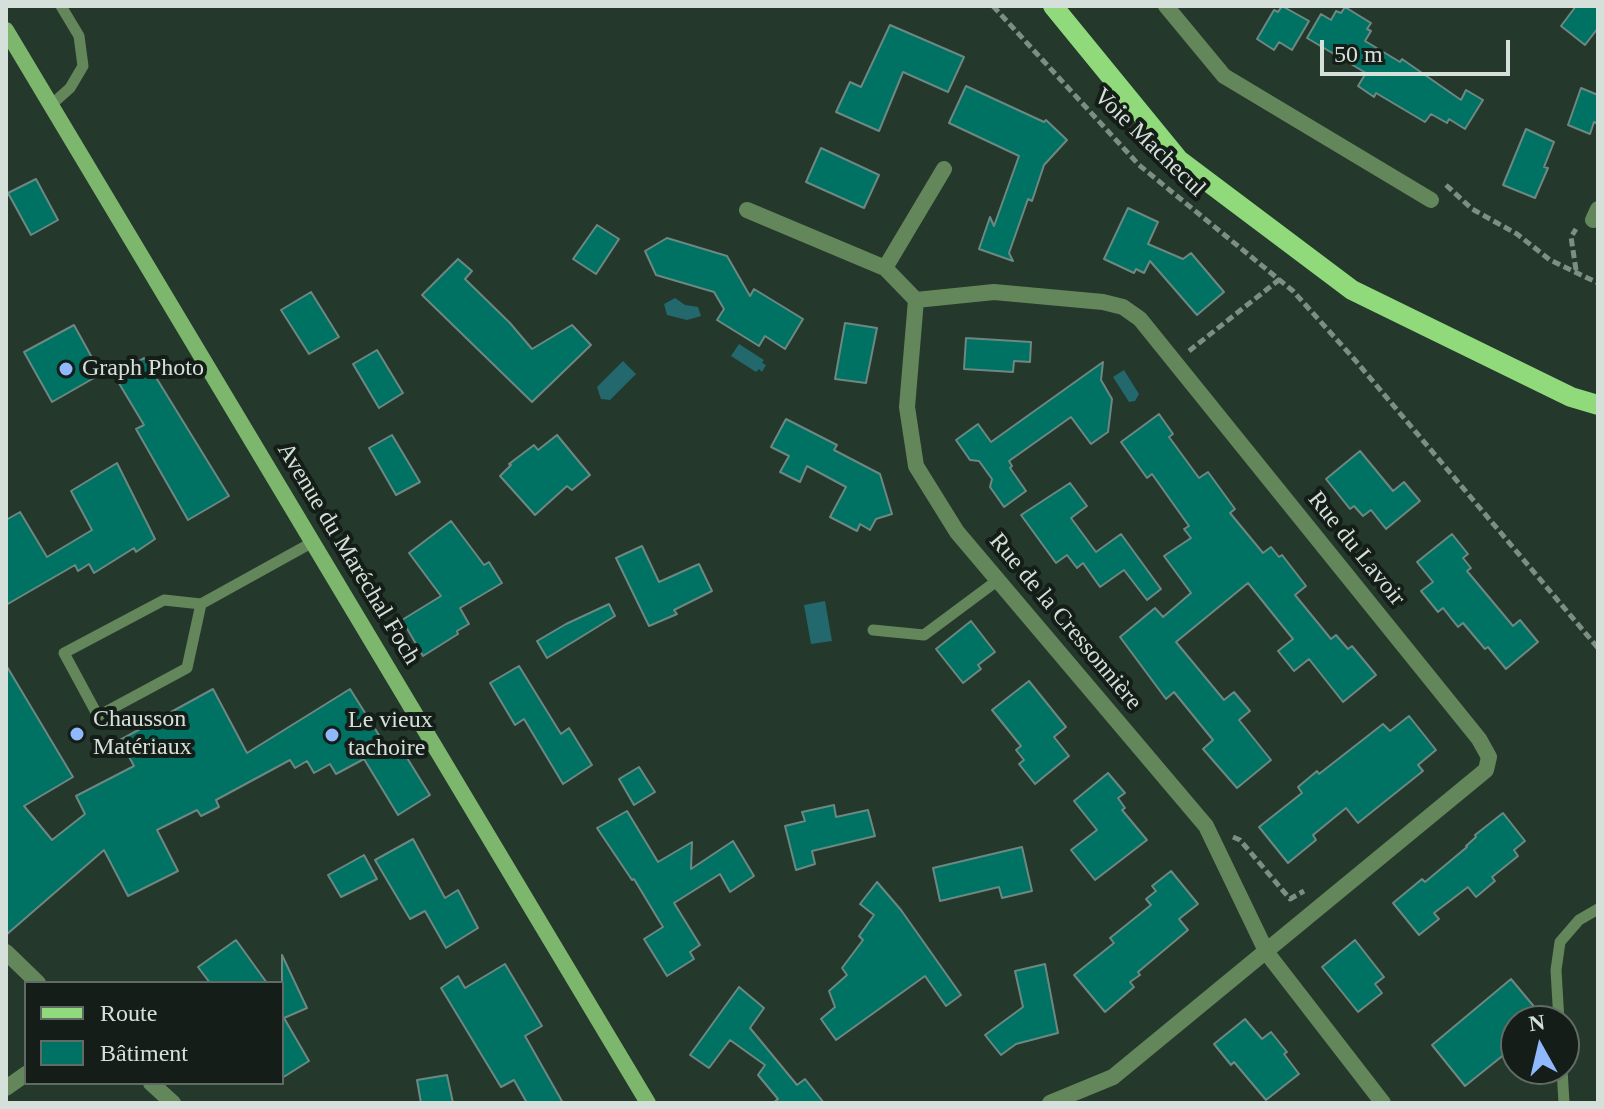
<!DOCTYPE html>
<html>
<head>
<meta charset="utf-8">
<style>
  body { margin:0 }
  #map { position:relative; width:1604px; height:1109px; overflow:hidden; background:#24382c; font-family:Georgia,serif }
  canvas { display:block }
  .frame { position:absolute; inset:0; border:8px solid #d4e0d9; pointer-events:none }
  .legend { position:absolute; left:24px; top:981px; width:260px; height:104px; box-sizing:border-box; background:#141d17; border:2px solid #616b65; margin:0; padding:10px 14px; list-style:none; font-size:24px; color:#d4e0d9 }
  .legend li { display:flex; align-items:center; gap:16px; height:40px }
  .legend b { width:40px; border:2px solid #616b65 }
  .north { position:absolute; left:1500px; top:1005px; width:80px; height:80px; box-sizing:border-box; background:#141d17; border:2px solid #616b65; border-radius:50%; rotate:352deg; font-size:22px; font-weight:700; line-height:32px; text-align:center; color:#d4e0d9 }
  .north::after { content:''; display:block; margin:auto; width:28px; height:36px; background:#8fb8fd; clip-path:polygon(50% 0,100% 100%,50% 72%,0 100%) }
  .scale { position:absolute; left:1320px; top:40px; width:190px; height:36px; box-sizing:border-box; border:4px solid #d4e0d9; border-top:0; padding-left:10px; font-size:24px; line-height:28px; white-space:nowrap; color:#d4e0d9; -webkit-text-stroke:6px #141d17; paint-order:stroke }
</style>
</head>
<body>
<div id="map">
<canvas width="1604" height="1109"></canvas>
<div class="frame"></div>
<ul class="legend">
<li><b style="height:10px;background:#90da7c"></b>Route</li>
<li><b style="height:22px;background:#007263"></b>Bâtiment</li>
</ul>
<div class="north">N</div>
<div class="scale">50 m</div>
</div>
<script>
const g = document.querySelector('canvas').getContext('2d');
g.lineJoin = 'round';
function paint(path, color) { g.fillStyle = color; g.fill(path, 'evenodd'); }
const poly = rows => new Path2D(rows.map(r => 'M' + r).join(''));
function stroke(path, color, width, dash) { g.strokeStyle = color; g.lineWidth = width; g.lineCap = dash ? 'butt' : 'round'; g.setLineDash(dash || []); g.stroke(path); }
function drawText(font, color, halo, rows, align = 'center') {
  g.font = font + ' Georgia,serif'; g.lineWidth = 8; g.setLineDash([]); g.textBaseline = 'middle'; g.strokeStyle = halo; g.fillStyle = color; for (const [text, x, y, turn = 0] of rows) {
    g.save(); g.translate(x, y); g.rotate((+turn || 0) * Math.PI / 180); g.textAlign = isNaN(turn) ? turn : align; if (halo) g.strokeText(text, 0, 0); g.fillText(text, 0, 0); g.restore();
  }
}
const water = poly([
  [675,298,685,305,698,307,701,316,687,320,667,315,664,304],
  [739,344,764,360,762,363,766,365,762,372,759,369,756,372,731,356],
  [623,361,636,374,610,400,601,399,597,387],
  [1124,370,1139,394,1135,401,1129,402,1113,377],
  [825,601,832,641,811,644,804,605]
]);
const building = poly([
  [1282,6,1309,21,1292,50,1279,42,1274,50,1257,39,1274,10,1278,12,1282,6],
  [1576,6,1598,6,1598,28,1585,45,1561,26,1576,6],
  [1345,7,1371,23,1367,29,1371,31,1365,41,1400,62,1402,59,1461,100,1466,90,1483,100,1465,129,1449,119,1447,123,1431,114,1425,122,1376,93,1374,97,1358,86,1366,73,1307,38,1321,14,1331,20,1336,11,1341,13,1345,7],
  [890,25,964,57,948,92,903,72,879,131,836,112,850,82,861,87,890,25],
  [966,86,1044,122,1046,120,1067,140,1044,165,1032,201,1028,199,1009,253,1013,261,979,249,990,217,994,226,1019,156,949,123,966,86],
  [1581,88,1598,95,1598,124,1594,122,1590,134,1568,125,1581,88],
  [1526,129,1554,142,1544,167,1548,168,1535,198,1503,185,1526,129],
  [821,148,879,175,864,208,806,182,821,148],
  [36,179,58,220,31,235,8,193,36,179],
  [1128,208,1158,222,1148,244,1183,259,1191,253,1224,292,1197,315,1150,261,1144,273,1136,269,1134,273,1104,259,1128,208],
  [597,225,619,239,596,274,573,259,597,225],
  [667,238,727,256,750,296,754,289,803,319,785,349,765,336,759,346,717,320,724,309,714,292,656,275,645,251,667,238],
  [458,259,472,271,465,279,510,323,532,349,572,325,591,345,532,402,422,295,458,259],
  [311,292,339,337,309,354,281,310,311,292],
  [845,323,877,328,866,383,835,379,845,323],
  [74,325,101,374,52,402,24,352,74,325],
  [966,338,1031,342,1030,362,1014,361,1013,372,964,369,966,338],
  [377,350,403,393,379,408,353,364,377,350],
  [144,358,229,496,188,520,136,429,144,425,114,375,144,358],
  [1103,362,1101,380,1112,399,1108,432,1091,444,1071,417,1009,461,1012,466,1010,468,1026,491,1004,507,990,487,992,479,979,461,970,460,956,440,978,424,991,442,1103,362],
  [1159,414,1173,434,1169,437,1199,478,1208,472,1235,509,1230,513,1263,553,1271,547,1279,557,1282,555,1306,586,1295,595,1331,639,1336,635,1348,649,1352,646,1376,675,1343,702,1309,659,1294,671,1278,651,1293,639,1248,583,1176,642,1224,700,1234,692,1250,711,1239,720,1271,760,1237,788,1203,749,1213,740,1174,692,1166,699,1120,637,1155,608,1163,617,1191,593,1164,556,1191,538,1184,529,1189,526,1152,474,1147,478,1121,442,1159,414],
  [786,419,837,445,834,450,880,474,892,514,876,519,870,530,860,524,857,531,830,517,846,487,807,466,800,482,780,472,789,456,771,447,786,419],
  [392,435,420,482,396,495,369,448,392,435],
  [557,435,590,475,572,490,567,486,535,515,500,476,511,465,509,464,534,445,538,450,557,435],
  [1360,451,1393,491,1404,482,1420,501,1386,529,1371,510,1363,516,1354,506,1350,509,1326,479,1360,451],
  [117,463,155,539,136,552,134,548,94,573,89,564,78,571,75,565,6,605,6,520,20,512,47,557,92,530,71,491,117,463],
  [1070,483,1087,506,1071,518,1096,552,1121,534,1161,589,1147,600,1124,570,1100,587,1083,563,1077,568,1067,555,1056,563,1021,515,1070,483],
  [451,521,484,565,489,562,502,583,460,608,469,624,457,631,458,634,423,656,402,620,441,596,409,553,451,521],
  [1452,534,1468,554,1463,558,1471,568,1467,571,1513,626,1520,620,1538,642,1506,669,1488,647,1485,649,1463,623,1458,627,1443,608,1438,612,1421,591,1433,582,1417,562,1452,534],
  [642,546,659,582,699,564,712,591,674,610,677,614,649,626,616,558,642,546],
  [609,604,615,616,547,658,537,641,566,624,609,604],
  [971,621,995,652,978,665,981,669,963,683,936,649,971,621],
  [6,665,73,777,24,806,52,840,85,814,76,796,134,766,120,740,213,689,247,753,350,689,389,751,399,745,430,795,398,815,364,759,336,774,330,764,314,773,307,761,295,768,290,760,216,800,219,807,201,816,197,810,157,830,178,871,128,896,104,850,6,935,6,665],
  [519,666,561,734,569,728,592,765,563,784,524,719,515,725,490,683,519,666],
  [1029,681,1066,727,1054,737,1069,756,1035,784,1019,764,1024,760,1016,750,1021,746,992,710,1029,681],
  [1409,716,1436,750,1418,765,1423,771,1358,823,1346,808,1313,835,1316,840,1288,863,1259,827,1302,793,1298,787,1317,771,1319,774,1383,724,1390,731,1409,716],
  [639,767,655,792,634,805,619,779,639,767],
  [1108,773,1125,793,1118,798,1125,808,1122,810,1147,840,1095,880,1071,850,1097,830,1074,801,1108,773],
  [834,805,836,817,868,810,875,836,812,851,815,864,796,870,785,826,805,821,802,812,834,805],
  [627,811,658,862,692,842,691,869,733,841,754,876,730,892,720,874,674,903,700,945,690,952,694,959,667,976,644,939,663,927,634,879,632,880,597,828,627,811],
  [1503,813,1525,841,1514,850,1518,856,1492,877,1495,881,1476,897,1468,887,1434,913,1439,919,1419,935,1393,903,1422,879,1425,882,1467,847,1466,846,1476,837,1475,835,1503,813],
  [413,839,445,898,458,890,478,928,446,948,425,911,410,919,375,860,413,839],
  [1022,847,1032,891,1002,898,999,887,940,901,933,868,1022,847],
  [364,855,377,879,341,897,328,875,364,855],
  [1171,871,1198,904,1179,919,1188,930,1138,972,1140,975,1130,982,1134,987,1105,1012,1074,975,1114,943,1110,938,1151,905,1146,899,1156,891,1152,886,1171,871],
  [877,882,901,910,961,995,946,1006,925,976,836,1040,821,1019,835,1007,829,991,847,975,842,968,863,940,859,936,874,915,860,904,877,882],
  [236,940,267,983,210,983,198,967,236,940],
  [1355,940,1384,977,1375,984,1382,993,1358,1012,1322,967,1355,940],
  [282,955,307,1008,284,1018,309,1061,282,1078,282,955],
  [505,964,542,1026,525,1036,563,1103,527,1103,514,1080,501,1087,441,988,458,976,465,988,505,964],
  [1045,964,1058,1033,1016,1044,1001,1055,985,1035,1023,1007,1015,971,1045,964],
  [1511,979,1546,1021,1516,1021,1516,1045,1465,1086,1432,1045,1511,979],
  [739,987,764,1008,750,1028,797,1085,805,1079,824,1103,773,1103,778,1099,758,1075,765,1065,730,1040,709,1068,690,1055,739,987],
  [1245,1019,1262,1039,1271,1032,1287,1052,1284,1054,1299,1074,1266,1100,1234,1062,1231,1065,1214,1044,1245,1019],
  [447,1075,453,1103,421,1103,417,1080,447,1075]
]);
const path = poly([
  [993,6,1139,165,1293,291,1355,360,1598,648],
  [1446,185,1472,209,1517,234,1550,260,1598,283],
  [1576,270,1571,237,1576,229],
  [1189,351,1280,279],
  [1233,837,1240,840,1290,899,1304,891]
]);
const service = poly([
  [51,105,70,88,83,66,79,36,61,6],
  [201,604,187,668,98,716,64,653,164,600,201,604,313,542],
  [873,630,924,635,998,580],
  [1559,1021,1556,970,1560,942,1579,920,1598,909],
  [1562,1069,1564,1103]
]);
const minor = poly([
  [1166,6,1224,76,1431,200],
  [747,210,885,268,916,300,907,407,916,466,957,532,1206,826,1267,953,1383,1103],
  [1593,220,1598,209],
  [885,268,944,169],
  [916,300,994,292,1103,302,1123,307,1140,319,1479,739,1489,757,1486,770,1113,1077,1050,1103],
  [6,952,38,983],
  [151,1083,173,1103],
  [6,1088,26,1074]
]);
const secondary = poly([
  [6,30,648,1103]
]);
const primary = poly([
  [1053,6,1179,160,1352,290,1571,397,1598,405]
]);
const markers = [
  [66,369,8,"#8fb8fd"],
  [77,734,8,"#8fb8fd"],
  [332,735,8,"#8fb8fd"]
];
const streetNames = [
  ["Voie Machecul",1149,143,44],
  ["Rue du Lavoir",1356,549,51],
  ["Avenue du Maréchal Foch",348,554,59],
  ["Rue de la Cressonnière",1065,622,50]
];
const poiNames = [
  ["Graph Photo",82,369],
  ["Chausson",93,720],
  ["Matériaux",93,748],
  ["Le vieux",348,721],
  ["tachoire",348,749]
];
paint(water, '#23686c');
paint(building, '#007263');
stroke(building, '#6d8882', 2);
stroke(path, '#7e8e84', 5, [8, 4]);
stroke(service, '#63875a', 11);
stroke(minor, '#63875a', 16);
stroke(secondary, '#7db66d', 16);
stroke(primary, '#90da7c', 20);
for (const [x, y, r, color] of markers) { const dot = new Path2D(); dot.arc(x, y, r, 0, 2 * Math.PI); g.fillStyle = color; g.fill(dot); stroke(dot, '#141d17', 3); }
drawText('24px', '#d4e0d9', '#141d17', streetNames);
drawText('24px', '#d4e0d9', '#141d17', poiNames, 'left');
</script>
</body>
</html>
